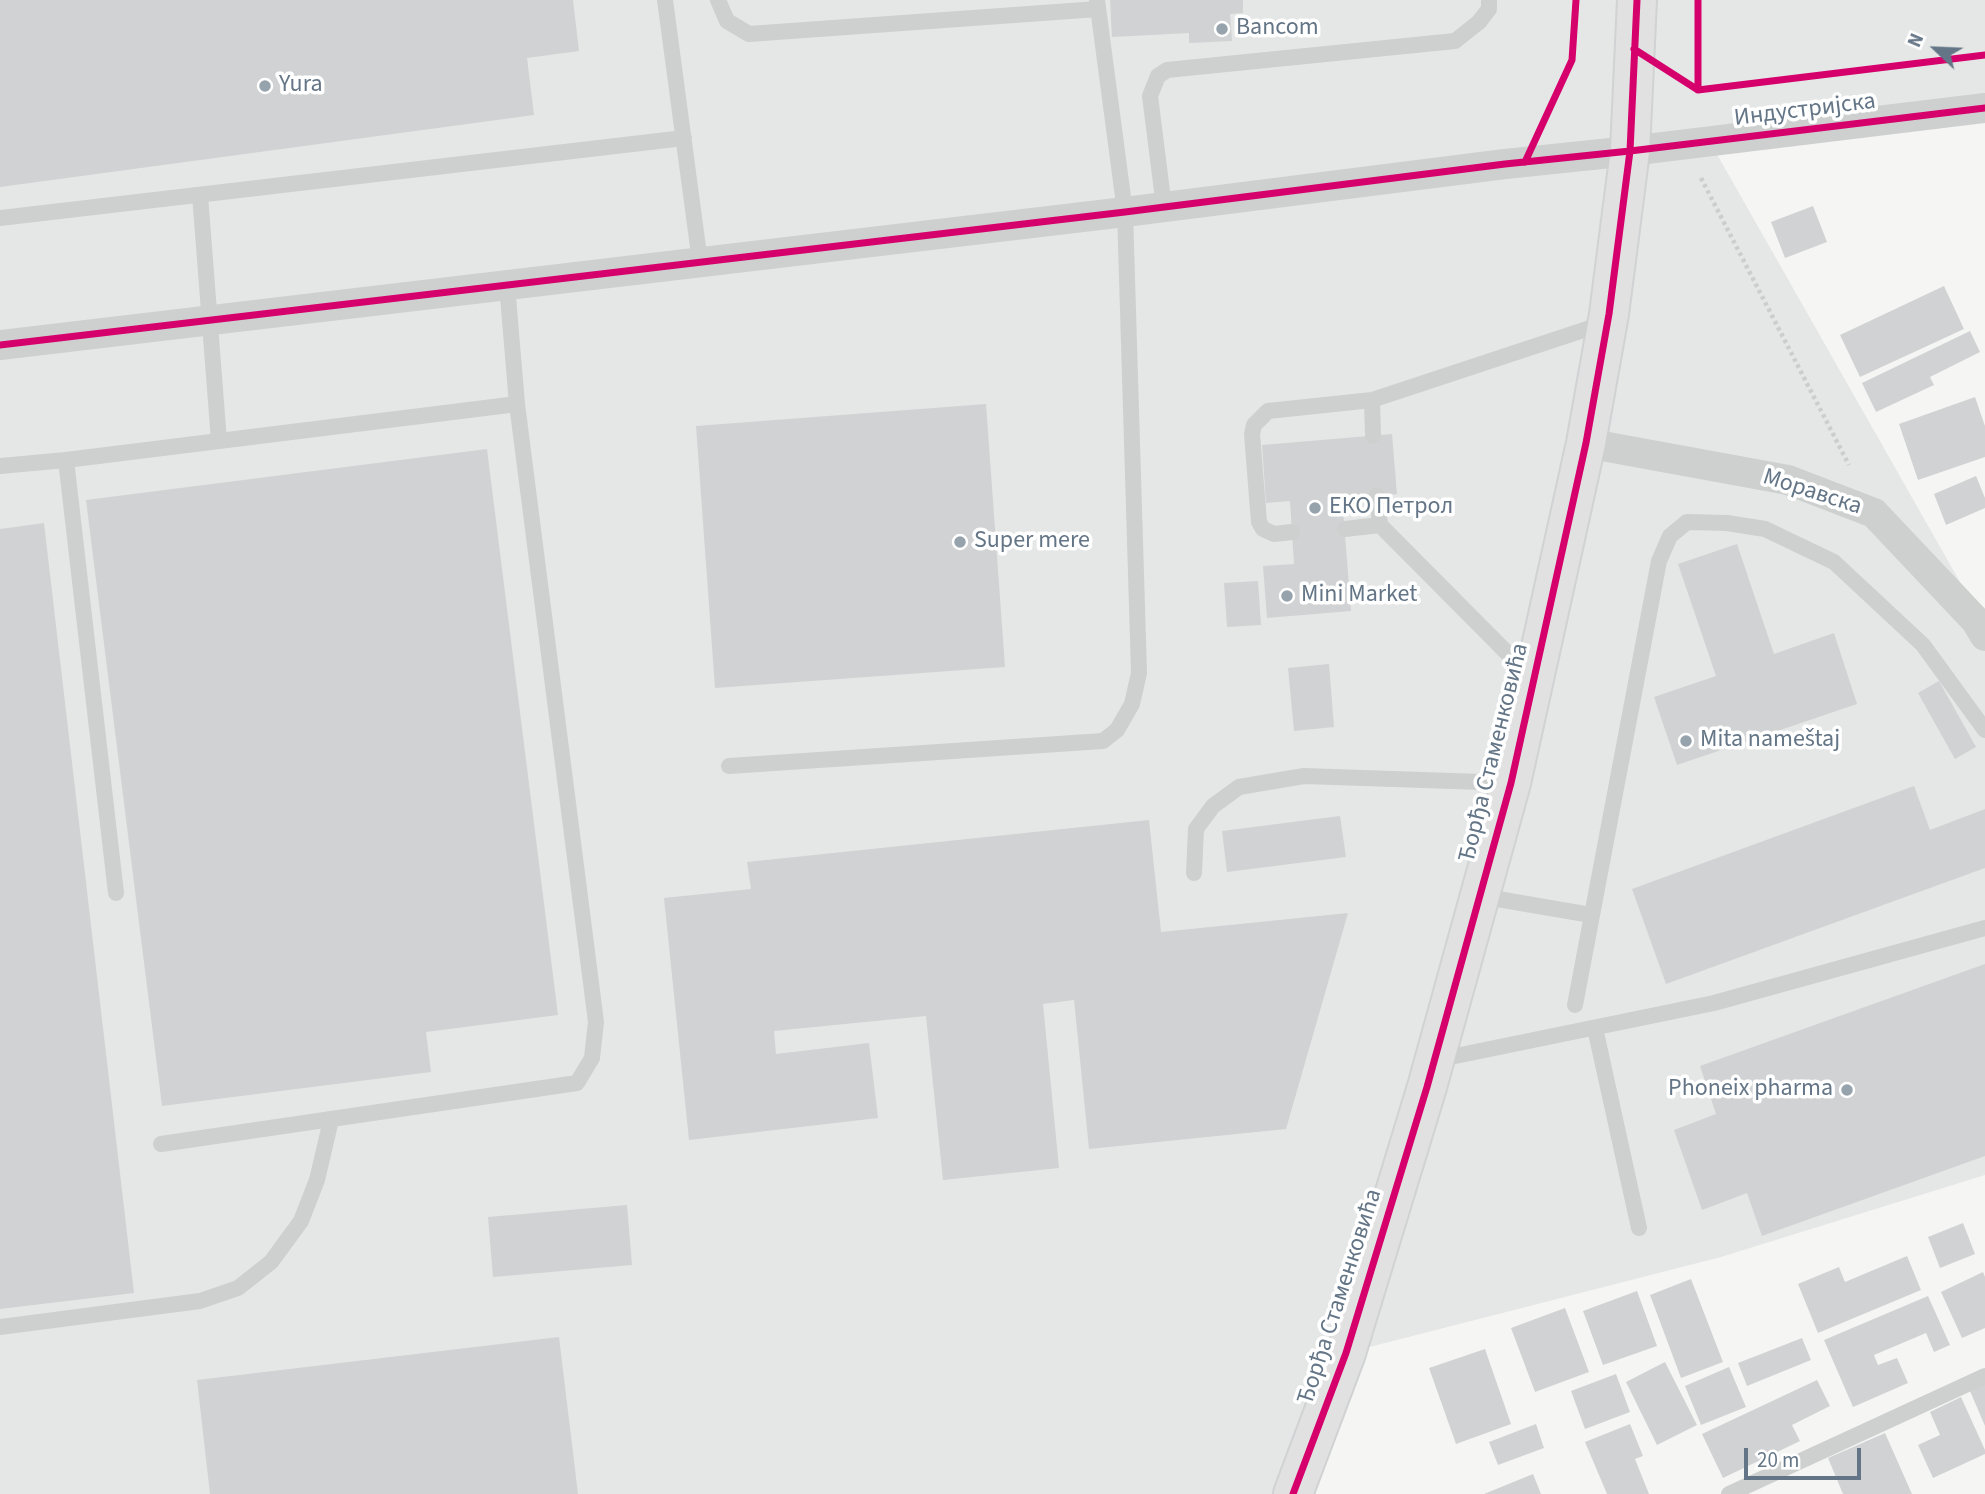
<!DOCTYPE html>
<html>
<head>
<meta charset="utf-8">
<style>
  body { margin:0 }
  #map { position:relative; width:1985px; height:1494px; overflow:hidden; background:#f5f5f3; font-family:"Source Sans 3",sans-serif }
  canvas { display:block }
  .north { position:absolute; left:1901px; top:14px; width:70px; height:70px; -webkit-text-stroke:5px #fff; paint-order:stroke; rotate:293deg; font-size:19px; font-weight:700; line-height:28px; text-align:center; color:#637586 }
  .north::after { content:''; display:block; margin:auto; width:24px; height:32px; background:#637586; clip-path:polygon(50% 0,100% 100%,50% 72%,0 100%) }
  .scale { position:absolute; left:1744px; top:1448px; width:117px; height:32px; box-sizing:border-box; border:4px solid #637586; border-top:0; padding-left:9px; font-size:21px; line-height:24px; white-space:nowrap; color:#637586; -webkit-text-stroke:5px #fff; paint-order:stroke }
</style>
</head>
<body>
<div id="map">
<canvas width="1985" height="1494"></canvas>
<div class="north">N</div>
<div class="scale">20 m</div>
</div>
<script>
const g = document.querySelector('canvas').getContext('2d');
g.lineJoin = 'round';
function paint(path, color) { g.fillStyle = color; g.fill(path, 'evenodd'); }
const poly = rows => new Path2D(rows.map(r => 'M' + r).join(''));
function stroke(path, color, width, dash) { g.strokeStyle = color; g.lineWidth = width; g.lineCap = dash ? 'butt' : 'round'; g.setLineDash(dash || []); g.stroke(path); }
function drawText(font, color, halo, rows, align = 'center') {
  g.font = font + ' "Source Sans 3",sans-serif'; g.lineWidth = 7; g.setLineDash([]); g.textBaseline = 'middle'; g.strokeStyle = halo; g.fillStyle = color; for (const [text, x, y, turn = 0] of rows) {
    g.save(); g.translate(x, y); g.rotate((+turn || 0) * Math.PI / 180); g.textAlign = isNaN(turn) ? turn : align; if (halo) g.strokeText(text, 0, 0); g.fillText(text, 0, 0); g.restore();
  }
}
const built = poly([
  [0,0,1985,0,1985,108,1710,142,1985,626,1985,1175,1721,1257,1346,1353,1293,1494,0,1494]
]);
const building = poly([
  [0,0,573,0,579,51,527,58,534,115,0,187],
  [1110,0,1243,0,1243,13,1230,14,1232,41,1189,43,1189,33,1112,37],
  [1813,206,1827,242,1785,258,1771,222],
  [1944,286,1964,329,1860,377,1840,335],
  [1970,331,1980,352,1930,377,1934,385,1876,412,1862,383],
  [1975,397,1985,426,1985,457,1918,480,1899,424],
  [986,404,1005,667,715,688,696,426],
  [1392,434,1397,494,1342,498,1351,611,1267,618,1263,566,1294,564,1290,501,1266,503,1262,445],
  [487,449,558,1015,426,1032,431,1072,162,1106,86,500],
  [1976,476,1985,498,1985,508,1946,525,1934,494],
  [44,523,134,1293,0,1309,0,529],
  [1737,544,1774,654,1834,633,1857,704,1677,765,1654,697,1716,676,1678,564],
  [1258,581,1261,625,1227,627,1224,583],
  [1329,664,1334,727,1294,731,1288,668],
  [1939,681,1976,747,1955,759,1918,693],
  [1914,786,1930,830,1985,809,1985,868,1666,984,1632,889],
  [1340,816,1346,857,1227,872,1222,831],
  [1149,820,1161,932,1348,913,1286,1129,1089,1149,1074,1000,1043,1004,1059,1168,943,1180,926,1016,774,1031,776,1054,869,1043,878,1118,689,1140,664,898,751,889,747,862],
  [1985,964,1985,1156,1762,1236,1747,1193,1702,1210,1674,1130,1716,1114,1700,1066],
  [627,1205,632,1265,493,1277,488,1217],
  [1963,1223,1975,1254,1940,1268,1928,1237],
  [1907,1256,1921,1290,1818,1333,1798,1284,1839,1267,1845,1282],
  [1983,1272,1985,1277,1985,1328,1962,1338,1941,1292],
  [1691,1279,1723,1362,1681,1378,1650,1295],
  [1637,1291,1657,1346,1603,1365,1583,1311],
  [1928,1296,1950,1345,1934,1352,1926,1333,1874,1355,1878,1365,1897,1358,1908,1383,1853,1407,1824,1340],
  [1565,1308,1589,1372,1535,1392,1511,1328],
  [559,1337,578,1494,210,1494,197,1380],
  [1802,1338,1811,1360,1747,1386,1738,1363],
  [1485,1349,1511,1424,1456,1444,1429,1368],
  [1665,1362,1697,1425,1657,1445,1626,1382],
  [1729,1367,1746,1407,1701,1425,1685,1386],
  [1616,1374,1630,1412,1585,1429,1571,1391],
  [1817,1380,1830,1406,1792,1425,1800,1441,1723,1478,1702,1434],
  [1985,1384,1985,1426,1970,1391],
  [1961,1397,1985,1450,1985,1454,1933,1478,1918,1445,1940,1435,1930,1412],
  [1536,1424,1544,1448,1498,1465,1489,1442],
  [1630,1424,1643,1456,1635,1459,1649,1494,1607,1494,1585,1442],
  [1885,1433,1912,1494,1843,1494,1828,1458],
  [1533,1474,1541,1494,1484,1494]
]);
const path = poly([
  [1701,178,1849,465]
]);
const lane = poly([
  [665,0,700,262],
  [718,0,727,21,749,34,1098,9],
  [200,195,219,441],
  [1164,207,1150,96,1158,76,1167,70,1455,41,1479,22,1489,9,1489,0],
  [0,218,684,138],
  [1372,400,1373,436],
  [0,466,66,460],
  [1377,495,1380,525],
  [1345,529,1380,525,1531,677],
  [1292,532,1274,534,1263,529,1259,522,1252,434,1254,425,1268,411,1372,400,1605,323],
  [729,766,1103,741,1117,730,1132,704,1139,673,1125,212,1097,0],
  [1194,873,1196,829,1213,806,1239,787,1304,776,1511,783],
  [116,893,66,460,517,404,507,285],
  [1480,896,1591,915],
  [1575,1005,1659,561,1670,536,1687,522,1727,523,1765,529,1834,562,1923,645,1985,730],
  [1595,1028,1639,1228],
  [1436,1060,1714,1003,1985,928],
  [161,1144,577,1083,592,1058,596,1022,517,404],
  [0,1327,200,1301,238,1288,271,1262,301,1221,317,1180,331,1120],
  [1729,1494,1985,1376]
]);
const street = poly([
  [0,345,1125,212,1505,164,1630,151,1985,108],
  [1586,443,1788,480,1874,513,1976,621,1985,636]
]);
const secondary = poly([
  [1293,1494,1346,1353,1427,1087,1511,783,1586,443,1609,314,1630,151,1637,0]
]);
const cycleway = poly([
  [1634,49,1698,90,1985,55],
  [1698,90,1698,0],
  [1525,162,1572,60,1576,0],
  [0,345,1125,212,1505,164,1630,151,1985,108],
  [1293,1494,1346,1353,1427,1087,1511,783,1586,443,1609,314,1630,151,1637,0]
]);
const markers = [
  [1222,29,7,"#96a2ac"],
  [265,86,7,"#96a2ac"],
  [1315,508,7,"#96a2ac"],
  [960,542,7,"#96a2ac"],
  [1287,596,7,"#96a2ac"],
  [1686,741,7,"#96a2ac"],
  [1847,1090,7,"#96a2ac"]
];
const poiNames = [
  ["Bancom",1236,29],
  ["Yura",279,86],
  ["ЕКО Петрол",1329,508],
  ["Super mere",974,542],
  ["Mini Market",1301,596],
  ["Mita nameštaj",1700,741],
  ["Phoneix pharma",1833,1090,"right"]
];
const streetNames = [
  ["Индустријска",1805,111,-7],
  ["Моравска",1812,493,18],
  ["Ђорђа Стаменковића",1495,753,-76],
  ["Ђорђа Стаменковића",1341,1297,-72]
];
paint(built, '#e5e7e6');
paint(building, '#d1d2d3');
stroke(secondary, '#d0d2d3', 42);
stroke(path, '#cccdcd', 4.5, [3.5, 3.5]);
stroke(lane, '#ced0d0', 16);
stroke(street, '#ced0d0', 30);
stroke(secondary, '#e1e1e2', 38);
stroke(cycleway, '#d6006c', 7);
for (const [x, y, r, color] of markers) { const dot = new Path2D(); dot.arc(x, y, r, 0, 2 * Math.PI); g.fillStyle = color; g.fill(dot); stroke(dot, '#fff', 2.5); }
drawText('24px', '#637586', '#fff', poiNames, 'left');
drawText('24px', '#637586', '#fff', streetNames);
</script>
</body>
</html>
